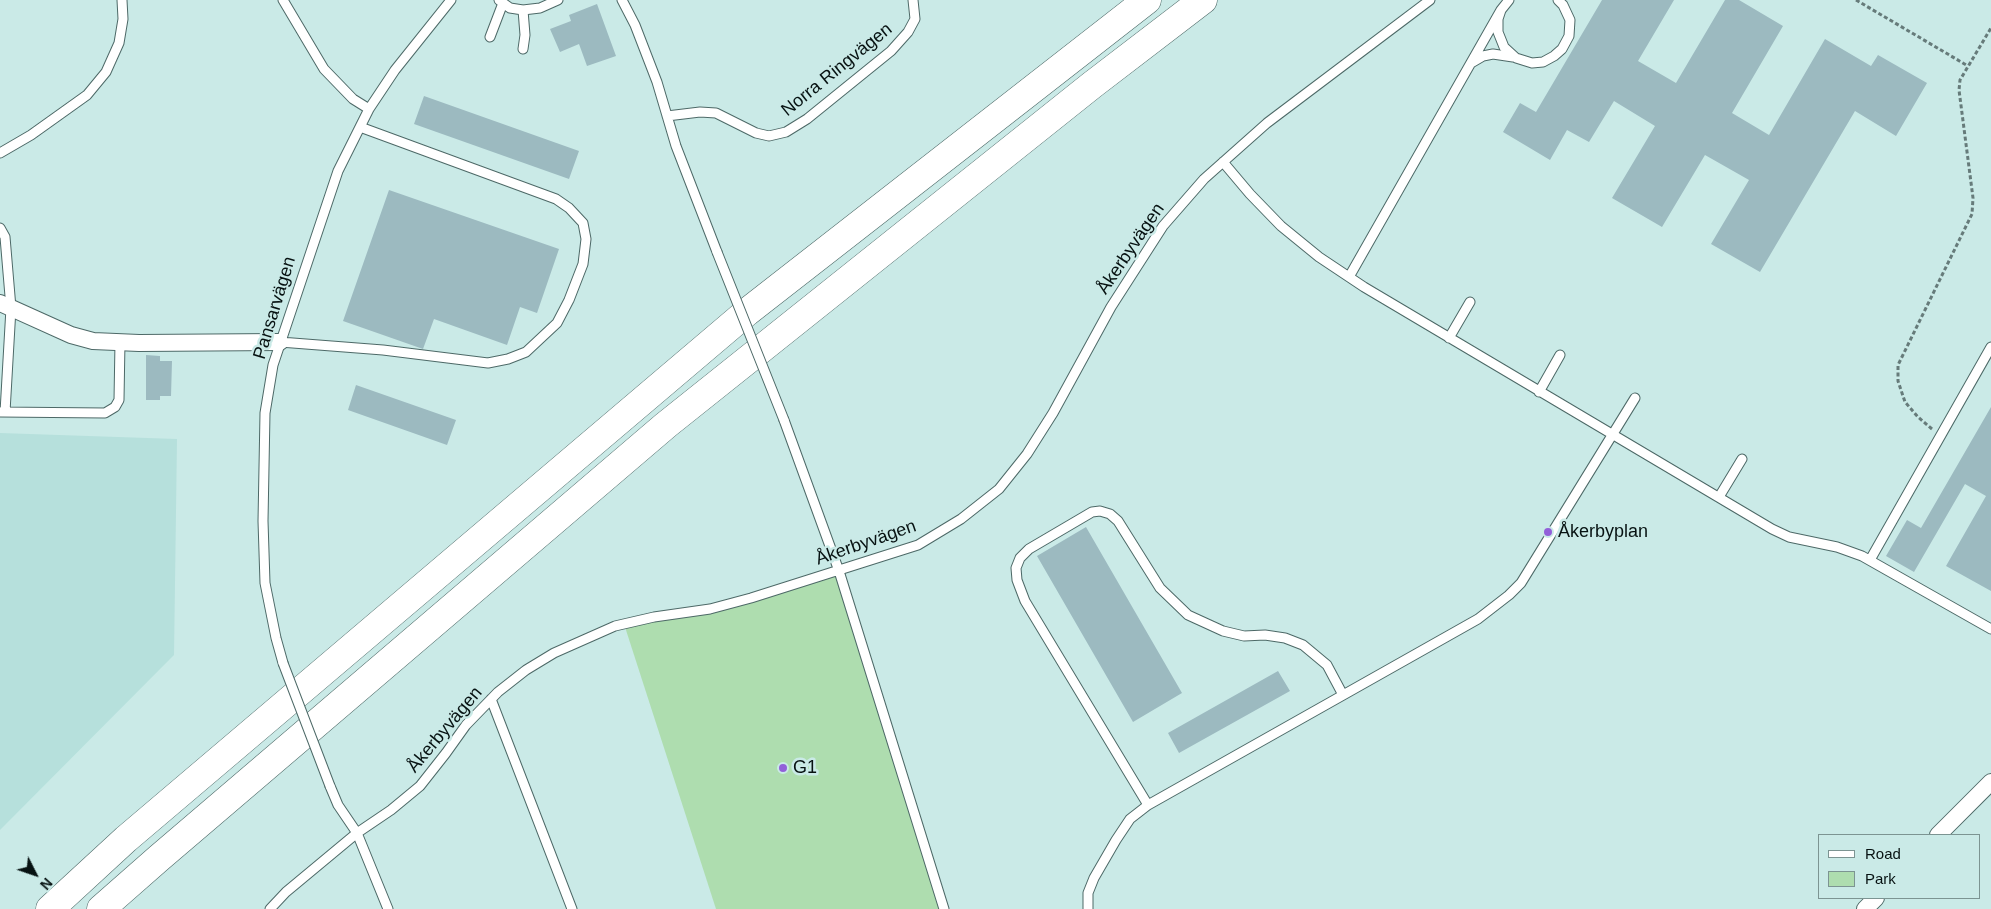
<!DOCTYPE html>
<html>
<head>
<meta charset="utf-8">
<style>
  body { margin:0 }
  #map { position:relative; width:1991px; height:909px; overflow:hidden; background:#caeae7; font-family:Arial,sans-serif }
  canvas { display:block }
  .legend { position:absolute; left:1818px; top:834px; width:162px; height:65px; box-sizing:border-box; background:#caeae7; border:1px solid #7c9492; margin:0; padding:6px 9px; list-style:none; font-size:15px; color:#071212 }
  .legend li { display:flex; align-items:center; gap:10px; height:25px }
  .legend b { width:25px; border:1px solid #7c9492 }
  .north { position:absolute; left:10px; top:849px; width:50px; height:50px; -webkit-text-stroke:4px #caeae7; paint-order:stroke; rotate:131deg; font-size:14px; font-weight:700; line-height:20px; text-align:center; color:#071212 }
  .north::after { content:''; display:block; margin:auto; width:18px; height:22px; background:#071212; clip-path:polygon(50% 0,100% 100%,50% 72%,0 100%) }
</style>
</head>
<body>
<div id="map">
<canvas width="1991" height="909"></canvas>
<ul class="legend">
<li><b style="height:6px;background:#fff"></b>Road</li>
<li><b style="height:14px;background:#aeddaf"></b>Park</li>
</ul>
<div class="north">N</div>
</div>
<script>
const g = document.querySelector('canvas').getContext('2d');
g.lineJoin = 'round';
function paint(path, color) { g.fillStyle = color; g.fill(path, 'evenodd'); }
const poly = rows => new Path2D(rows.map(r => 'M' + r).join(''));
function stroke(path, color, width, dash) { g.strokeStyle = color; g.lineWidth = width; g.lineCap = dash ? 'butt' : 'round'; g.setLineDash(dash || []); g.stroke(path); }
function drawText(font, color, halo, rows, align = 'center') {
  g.font = font + ' Arial,sans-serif'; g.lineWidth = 5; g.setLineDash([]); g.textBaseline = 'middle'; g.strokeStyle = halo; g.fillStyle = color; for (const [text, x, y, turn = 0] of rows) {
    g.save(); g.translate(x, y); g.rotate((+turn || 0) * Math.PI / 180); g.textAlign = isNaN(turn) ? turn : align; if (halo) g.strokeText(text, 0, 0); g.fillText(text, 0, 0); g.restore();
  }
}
const built = poly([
  [0,433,177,439,174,655,0,830]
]);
const green = poly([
  [836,575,940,909,716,909,625,627]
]);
const building = poly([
  [1602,0,1674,0,1638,61,1676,83,1725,0,1739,0,1783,26,1732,113,1769,135,1825,39,1871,66,1878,55,1927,83,1896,136,1855,111,1760,272,1711,244,1749,180,1705,155,1662,227,1612,198,1655,126,1614,101,1589,142,1567,130,1550,160,1503,132,1520,103,1536,112],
  [597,4,616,56,587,66,579,44,560,52,550,29,571,21,569,15],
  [424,96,579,151,569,179,414,124],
  [389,190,559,249,537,313,520,307,507,345,434,319,423,349,343,321],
  [146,355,160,356,160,361,172,361,171,396,160,396,160,400,146,400],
  [356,385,456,420,447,445,348,410],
  [1991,407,1991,591,1946,566,1986,496,1965,484,1914,572,1886,556,1907,520,1921,528],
  [1086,527,1182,693,1133,722,1037,556],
  [1278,671,1290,691,1179,753,1168,733]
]);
const path = poly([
  [1856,0,1968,66],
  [1932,429,1918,417,1905,402,1898,381,1898,365,1972,214,1973,198,1959,90,1960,80,1991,28]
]);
const lane = poly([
  [283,0,324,69,353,99,369,109],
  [499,0,510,8,523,10,540,8,558,0],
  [622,0,635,25,657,82,676,146,717,252],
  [1509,0,1501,10,1498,19,1498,32,1504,47,1516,58,1532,63,1543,62,1554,56,1562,49,1569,36,1570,20,1563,5,1558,0],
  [523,10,525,35,523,49],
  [490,37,503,3],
  [1471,63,1483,56,1493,54,1513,57],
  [667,116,700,112,716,113,756,133,769,136,786,132,807,119,891,51,908,32,915,19,913,0],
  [0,153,31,135,87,95,106,72,119,43,123,19,122,0],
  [1223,162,1250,194,1281,226,1319,257,1364,287,1772,529,1789,537,1837,547,1862,556,1991,629],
  [0,228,5,237,11,308,5,412],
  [1349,277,1501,10],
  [1449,338,1470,302],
  [280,342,383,350,488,363,508,359,526,352,557,323,569,300,583,264,586,239,583,223,569,208,556,199,360,127],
  [1539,392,1560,355],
  [0,412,105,413,115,407,119,400,120,342],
  [784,420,839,571,944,909],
  [1719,497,1742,459],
  [1870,560,1991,347],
  [283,663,276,638,265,583,263,521,265,413,273,365,338,171,369,109,395,70,451,0],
  [491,699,572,909],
  [330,786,338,805,357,833,388,909],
  [1148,805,1025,601,1017,580,1016,568,1020,558,1029,549,1092,512,1100,511,1110,514,1118,521,1160,588,1188,615,1223,631,1244,636,1265,635,1285,638,1303,645,1327,665,1343,695],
  [270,909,286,892,357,833,391,810,420,786,446,753,466,725,498,692,526,670,554,653,615,626,654,617,710,609,751,598,918,545,961,519,999,489,1027,454,1053,413,1111,307,1163,226,1204,179,1267,123,1430,0],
  [1088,909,1088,893,1094,878,1116,840,1130,819,1148,805,1478,619,1509,595,1521,583,1635,398]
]);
const street = poly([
  [0,303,71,335,93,341,139,343,280,342],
  [1938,835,1991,782],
  [1865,909,1876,898]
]);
const highway = poly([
  [50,909,126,839,747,312,1147,0],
  [101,909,159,858,666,425,1092,85,1203,0]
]);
const laneBridge = poly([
  [717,252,784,420],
  [283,663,330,786]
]);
const markers = [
  [1548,532,5,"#9260d9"],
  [783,768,5,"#9260d9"]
];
const streetNames = [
  ["Norra Ringvägen",837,70,-39],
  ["Åkerbyvägen",1131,249,-56],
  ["Pansarvägen",275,308,-73],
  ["Åkerbyvägen",866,543,-19],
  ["Åkerbyvägen",445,730,-50]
];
const poiNames = [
  ["Åkerbyplan",1558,532],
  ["G1",793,768]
];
paint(built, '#b6e0dc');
paint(green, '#aeddaf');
paint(building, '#9cbac0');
stroke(lane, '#4d6967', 11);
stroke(street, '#4d6967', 18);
stroke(highway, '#4d6967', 29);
stroke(path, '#667b7a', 3, [4, 2.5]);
stroke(lane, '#fff', 9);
stroke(street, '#fff', 16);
stroke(highway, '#fff', 28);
stroke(laneBridge, '#4d6967', 11, []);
stroke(laneBridge, '#fff', 9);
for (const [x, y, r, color] of markers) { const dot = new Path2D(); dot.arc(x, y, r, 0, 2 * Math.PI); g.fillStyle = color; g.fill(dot); stroke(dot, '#caeae7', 2); }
drawText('18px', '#071212', '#caeae7', streetNames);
drawText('18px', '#071212', '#caeae7', poiNames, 'left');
</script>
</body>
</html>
